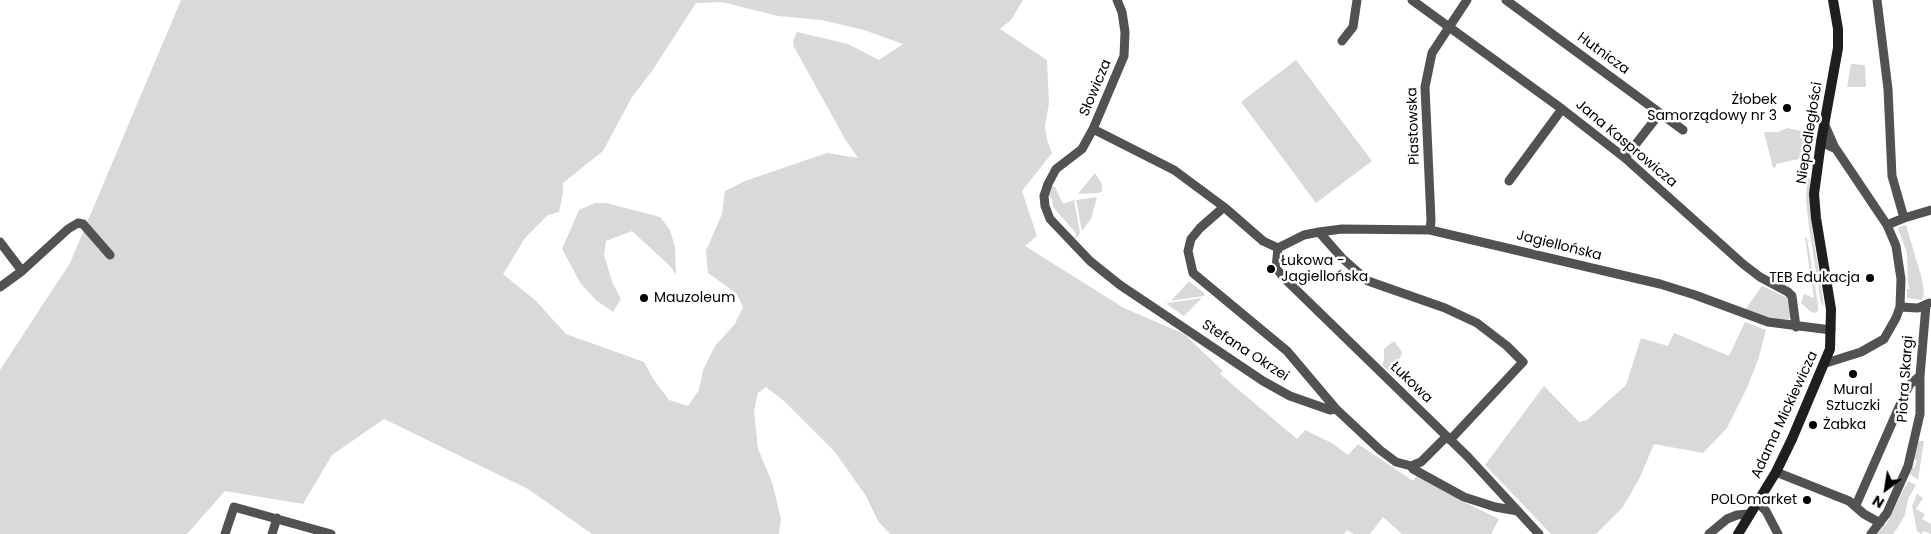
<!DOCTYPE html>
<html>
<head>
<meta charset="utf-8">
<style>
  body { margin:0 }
  #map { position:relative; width:1931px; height:534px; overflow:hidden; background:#fff; font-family:Poppins,sans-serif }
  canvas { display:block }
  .north { position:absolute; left:1861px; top:464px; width:50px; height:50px; -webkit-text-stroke:4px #fff; paint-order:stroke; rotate:211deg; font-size:14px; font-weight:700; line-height:20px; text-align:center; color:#000 }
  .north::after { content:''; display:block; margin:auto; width:18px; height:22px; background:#000; clip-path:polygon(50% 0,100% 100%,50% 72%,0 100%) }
</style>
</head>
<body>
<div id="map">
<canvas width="1931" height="534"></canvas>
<div class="north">N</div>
</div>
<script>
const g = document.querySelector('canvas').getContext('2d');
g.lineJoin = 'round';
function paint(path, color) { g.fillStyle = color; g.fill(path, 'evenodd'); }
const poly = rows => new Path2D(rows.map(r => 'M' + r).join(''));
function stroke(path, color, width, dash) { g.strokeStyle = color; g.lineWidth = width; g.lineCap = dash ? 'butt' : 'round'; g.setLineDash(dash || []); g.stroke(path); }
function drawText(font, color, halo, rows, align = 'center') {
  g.font = font + ' Poppins,sans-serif'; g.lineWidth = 5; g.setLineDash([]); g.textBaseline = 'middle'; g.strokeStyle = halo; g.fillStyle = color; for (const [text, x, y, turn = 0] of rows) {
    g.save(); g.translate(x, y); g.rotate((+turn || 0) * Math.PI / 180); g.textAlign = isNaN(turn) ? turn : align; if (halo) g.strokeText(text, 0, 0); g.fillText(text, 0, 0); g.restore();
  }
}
const green = poly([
  [181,0,1023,0,1011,20,1000,29,1047,60,1049,103,1045,126,1047,140,1052,153,1022,191,1037,236,1025,246,1124,308,1184,334,1223,371,1220,374,1297,439,1305,430,1332,443,1348,455,1358,444,1413,481,1417,475,1462,501,1499,519,1491,534,1402,534,1383,517,1370,534,1354,534,1347,530,1344,534,890,534,878,521,866,496,835,452,784,401,766,387,758,393,754,411,758,449,772,482,781,519,779,534,592,534,528,489,384,419,332,455,303,504,225,491,187,534,0,534,0,370,70,263],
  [722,2,778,16,821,20,864,30,903,44,879,60,848,44,797,32,793,41,794,47,845,139,858,158,827,153,745,181,725,191,722,214,706,251,708,273,736,293,743,307,735,324,715,346,703,370,699,390,688,406,669,400,654,380,644,362,566,334,536,301,503,274,525,238,548,215,559,212,563,193,563,183,603,151,632,97,652,71,696,3],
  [1296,60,1372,161,1316,203,1241,102],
  [1851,64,1865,65,1866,87,1847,87],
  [1787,128,1812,133,1808,157,1776,164,1776,167,1773,168,1764,132,1778,132],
  [1095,173,1102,184,1102,191,1099,193,1078,194],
  [1807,178,1810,178,1812,228,1824,306,1821,303,1809,227,1806,200],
  [1050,186,1055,187,1063,204,1074,200,1080,233,1075,239,1076,233,1053,207,1052,199,1048,195],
  [1097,197,1091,219,1082,231,1076,200],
  [595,203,606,203,660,217,670,230,675,247,676,275,671,267,632,231,606,241,604,255,613,284,621,299,613,312,597,301,581,284,562,249,579,210],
  [1906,225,1922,279,1924,294,1922,300,1907,298,1907,289,1910,289,1908,284,1907,253,1898,229,1899,227],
  [1805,238,1807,238,1818,305,1818,311,1816,313,1811,312,1801,303,1804,294,1814,298],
  [1189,281,1205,294,1204,296,1162,302,1171,301],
  [1762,286,1790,299,1791,316,1788,320,1767,318,1745,310],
  [1202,298,1184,316,1168,305,1167,303],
  [1745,322,1766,330,1758,360,1747,388,1727,428,1703,453,1654,444,1640,477,1623,507,1596,534,1551,534,1485,465,1544,386,1579,422,1587,420,1626,385,1641,338,1668,346,1674,333,1729,356],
  [1394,341,1402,352,1394,376,1382,365,1384,360,1384,349],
  [1918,441,1924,441,1918,480,1910,474,1911,468,1915,467,1917,461,1913,459],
  [1908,481,1916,485,1908,499,1905,515,1898,527,1893,534,1877,534,1887,523],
  [1917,494,1923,498,1916,509,1925,514,1922,519,1931,524,1931,534,1924,531,1921,534,1917,531,1912,506]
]);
const street = poly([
  [1117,0,1122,12,1125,32,1124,56,1093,129,1082,149,1056,169,1048,184,1044,196,1045,206,1050,219,1090,261,1120,285,1202,340,1263,381,1290,396,1330,410,1336,409],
  [1412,0,1562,109,1625,158,1743,264,1760,277,1788,292,1792,296,1796,327],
  [1506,0,1683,130],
  [1877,0,1888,89,1892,176,1904,218,1887,225],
  [1342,41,1353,27,1357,0],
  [1824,123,1835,148],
  [1093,129,1174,170,1224,207,1263,241,1278,248],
  [1821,142,1836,149,1887,225,1896,246,1901,279,1900,307,1896,318,1884,339,1861,352,1826,363],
  [1625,158,1660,113],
  [1509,181,1562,109],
  [1224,207,1200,228,1191,239,1188,251,1193,273,1287,351,1336,409,1380,450,1396,462,1411,466,1421,462,1446,437],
  [1904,218,1931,210],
  [1430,230,1431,220,1425,87,1432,53,1467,0],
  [1319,232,1342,258,1368,281,1445,308,1477,323,1507,346,1523,362,1450,440],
  [0,242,22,271],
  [1278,248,1304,235,1319,232,1342,229,1430,230,1660,284,1695,295,1768,322,1831,330],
  [1278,248,1276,268,1284,278,1468,457,1539,534],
  [0,287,22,271,68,229,78,223,83,224,110,255],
  [1900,307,1918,308,1929,303],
  [1411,466,1413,469,1464,497,1495,507,1518,511],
  [1776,472,1849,501,1864,514,1880,523],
  [1757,502,1766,511,1778,534],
  [1856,505,1903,398,1910,384,1920,376],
  [225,534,234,507,331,534],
  [272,534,277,518],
  [1709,534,1727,519,1737,515,1749,514],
  [1871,534,1887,513,1908,466,1920,414,1920,376,1926,305]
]);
const secondary = poly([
  [1738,534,1776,472,1792,439,1830,349,1831,309,1816,218,1814,194,1821,142,1838,48,1838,29,1833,0]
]);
const markers = [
  [1787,108,5,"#000"],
  [1271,269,5,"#000"],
  [1870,278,5,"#000"],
  [644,298,5,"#000"],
  [1853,374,5,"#000"],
  [1813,425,5,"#000"],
  [1807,500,5,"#000"]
];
const streetNames = [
  ["Hutnicza",1603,54,36],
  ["Słowicza",1096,88,-67],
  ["Piastowska",1414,126,-92],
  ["Niepodległości",1810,133,-81],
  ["Jana Kasprowicza",1626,144,40],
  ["Jagiellońska",1559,246,14],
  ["Stefana Okrzei",1245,351,33],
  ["Piotra Skargi",1906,379,-86],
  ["Łukowa",1411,383,44],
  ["Adama Mickiewicza",1785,415,-65]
];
const poiNames = [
  ["Żłobek",1777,100],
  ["Samorządowy nr 3",1777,116],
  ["Łukowa -",1281,261,"left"],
  ["Jagiellońska",1281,277,"left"],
  ["TEB Edukacja",1860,278],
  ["Mauzoleum",654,298,"left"],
  ["Mural",1853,390,"center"],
  ["Sztuczki",1853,406,"center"],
  ["Żabka",1823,425,"left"],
  ["POLOmarket",1797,500]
];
paint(green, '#d9d9d9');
stroke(street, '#525252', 9);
stroke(secondary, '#1f1f1f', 10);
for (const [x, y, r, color] of markers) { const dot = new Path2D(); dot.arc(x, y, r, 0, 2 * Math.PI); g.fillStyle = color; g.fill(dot); stroke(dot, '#fff', 2); }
drawText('14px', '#000', '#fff', streetNames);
drawText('14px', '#000', '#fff', poiNames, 'right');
</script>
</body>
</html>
